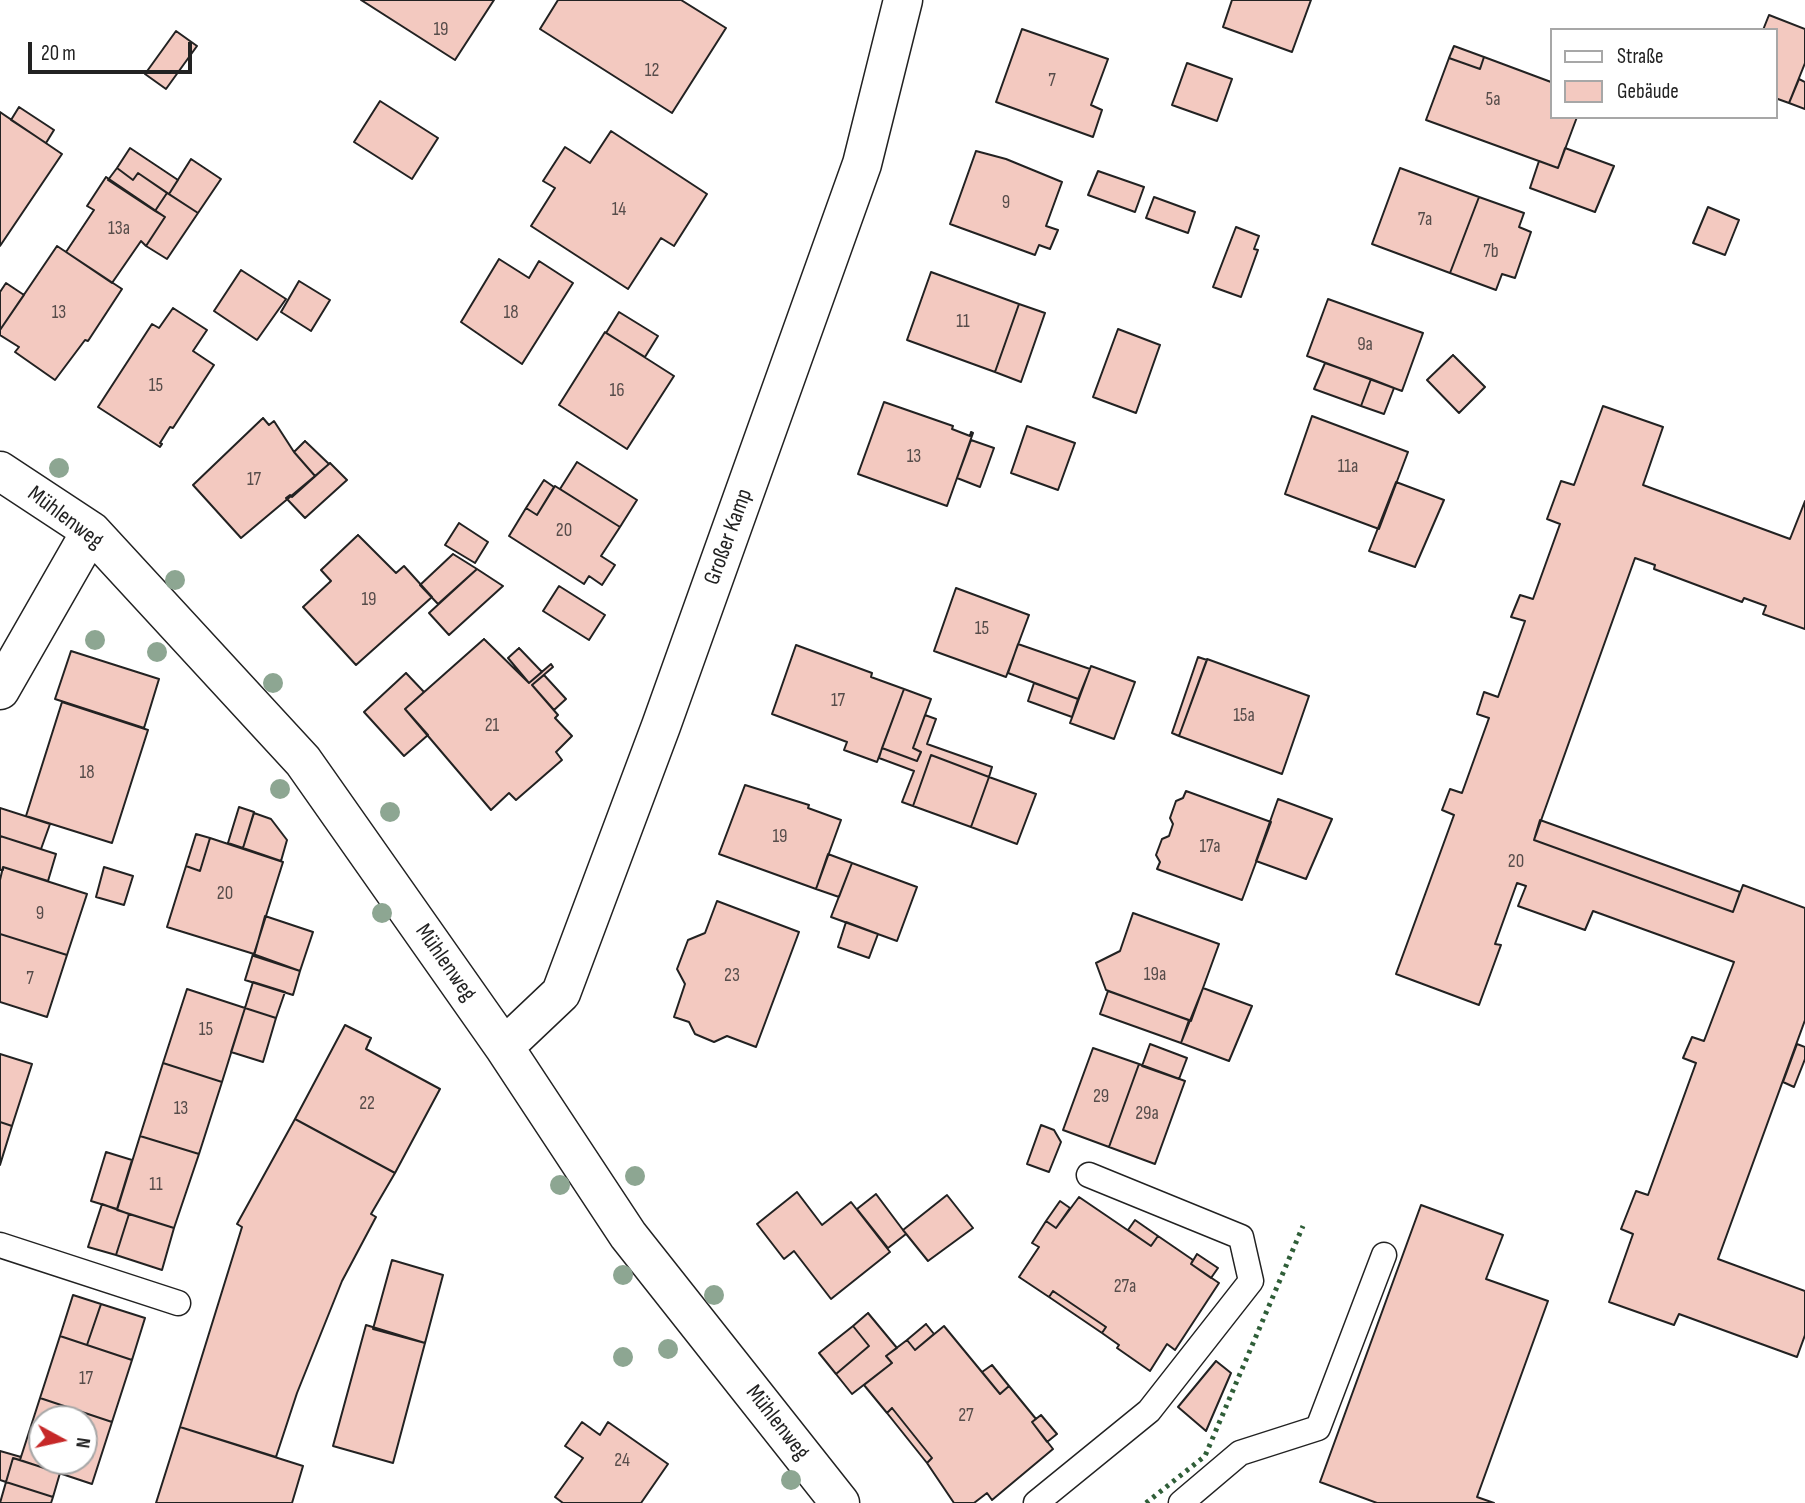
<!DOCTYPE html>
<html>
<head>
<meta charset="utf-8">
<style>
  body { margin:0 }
  #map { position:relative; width:1805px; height:1503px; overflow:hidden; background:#fff; font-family:"Sofia Sans Condensed",sans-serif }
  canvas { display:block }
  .legend { position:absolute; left:1550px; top:28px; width:228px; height:91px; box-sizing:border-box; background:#fff; border:2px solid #a7a7a7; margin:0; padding:9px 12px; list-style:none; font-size:21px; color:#222 }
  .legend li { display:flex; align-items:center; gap:14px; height:35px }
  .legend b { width:35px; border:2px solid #a7a7a7 }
  .north { position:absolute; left:28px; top:1405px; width:70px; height:70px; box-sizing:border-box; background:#fff; border:2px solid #a7a7a7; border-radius:50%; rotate:98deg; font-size:19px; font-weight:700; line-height:28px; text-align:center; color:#222 }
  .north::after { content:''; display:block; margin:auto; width:24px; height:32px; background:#c62828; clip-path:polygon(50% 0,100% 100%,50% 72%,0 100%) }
  .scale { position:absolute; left:28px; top:42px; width:164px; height:32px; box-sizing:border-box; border:4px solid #222; border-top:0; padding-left:9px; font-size:21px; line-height:24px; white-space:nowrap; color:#222; -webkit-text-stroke:5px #fff; paint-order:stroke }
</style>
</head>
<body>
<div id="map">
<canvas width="1805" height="1503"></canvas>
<ul class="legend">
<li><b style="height:9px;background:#fff"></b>Straße</li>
<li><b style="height:19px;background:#f3c9c0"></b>Gebäude</li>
</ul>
<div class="north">N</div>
<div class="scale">20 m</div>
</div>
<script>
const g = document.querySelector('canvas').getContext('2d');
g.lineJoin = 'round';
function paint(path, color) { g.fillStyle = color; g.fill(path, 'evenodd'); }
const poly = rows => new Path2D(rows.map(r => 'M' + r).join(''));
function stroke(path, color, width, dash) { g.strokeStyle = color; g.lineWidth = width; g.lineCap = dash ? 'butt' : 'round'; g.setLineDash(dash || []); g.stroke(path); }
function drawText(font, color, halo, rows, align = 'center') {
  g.font = font + ' "Sofia Sans Condensed",sans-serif'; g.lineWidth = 5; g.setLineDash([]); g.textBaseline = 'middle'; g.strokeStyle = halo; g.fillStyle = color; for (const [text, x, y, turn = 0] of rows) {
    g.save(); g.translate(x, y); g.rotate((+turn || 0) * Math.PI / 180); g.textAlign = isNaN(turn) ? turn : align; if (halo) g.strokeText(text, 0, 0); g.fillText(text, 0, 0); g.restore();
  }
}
const building = poly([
  [361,0,494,0,455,60,361,0],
  [558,0,681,0,726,28,672,113,540,29,558,0],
  [1232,0,1311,0,1292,52,1223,27,1232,0],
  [1769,15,1805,29,1805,63,1789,103,1775,98,1775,30,1763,30,1769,15],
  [1022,29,1108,59,1091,105,1102,110,1093,137,996,102,1022,29],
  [176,31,197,46,166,89,145,74,176,31],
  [1454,46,1484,57,1480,69,1449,58,1454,46],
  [1484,57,1551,82,1551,117,1577,117,1558,168,1426,120,1449,58,1480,69,1484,57],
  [1187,63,1232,79,1217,121,1172,105,1187,63],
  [1799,79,1805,82,1805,109,1789,103,1799,79],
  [380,101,438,138,412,179,354,142,380,101],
  [19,107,54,130,46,143,11,120,19,107],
  [0,112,62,154,0,246,0,112],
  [611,131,707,194,674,246,661,238,628,289,531,226,555,188,543,181,565,147,590,163,611,131],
  [130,148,178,180,169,194,138,173,133,180,117,168,130,148],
  [1565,148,1614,166,1595,212,1530,188,1539,161,1558,168,1565,148],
  [976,151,1006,159,1062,182,1046,226,1058,230,1050,249,1039,245,1035,255,950,224,976,151],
  [191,159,221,179,198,213,169,194,191,159],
  [117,168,133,180,138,173,167,193,155,211,108,180,117,168],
  [1400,168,1479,197,1450,273,1372,244,1400,168],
  [1098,171,1144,187,1135,212,1088,195,1098,171],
  [106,177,165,217,146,246,141,241,112,283,66,252,94,210,87,206,106,177],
  [167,193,198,213,167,259,146,246,165,217,155,211,167,193],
  [1154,197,1195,212,1188,233,1146,218,1154,197],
  [1479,197,1524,213,1519,227,1531,232,1515,278,1502,274,1496,290,1450,273,1479,197],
  [1708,207,1739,220,1725,255,1693,243,1708,207],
  [1236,227,1259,236,1254,249,1258,250,1241,297,1213,287,1236,227],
  [57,246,122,289,88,341,85,340,55,380,15,352,19,347,0,335,0,330,57,246],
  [499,259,529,278,539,261,573,283,522,364,461,322,499,259],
  [241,270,286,299,257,340,214,311,241,270],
  [931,272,1019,304,995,372,907,340,931,272],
  [299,281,330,300,311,331,281,312,299,281],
  [6,283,24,295,0,330,0,292,6,283],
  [1328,299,1423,333,1402,391,1307,356,1328,299],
  [1019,304,1045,313,1021,382,995,372,1019,304],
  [173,308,207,330,193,351,214,365,173,428,170,427,160,443,162,444,160,447,98,407,152,324,159,328,173,308],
  [619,312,658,336,645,357,606,333,619,312],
  [1118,329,1160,345,1136,413,1093,397,1118,329],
  [605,332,674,376,627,449,559,405,605,332],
  [1453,355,1485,387,1459,413,1427,380,1453,355],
  [1325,363,1371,379,1361,406,1314,389,1325,363],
  [1371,379,1394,388,1384,414,1361,406,1371,379],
  [884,402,953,426,952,429,970,436,971,432,973,433,947,506,858,474,884,402],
  [1603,406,1663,427,1643,485,1790,539,1805,501,1805,629,1763,614,1766,606,1744,598,1742,602,1654,569,1655,565,1635,558,1534,840,1733,912,1743,885,1805,908,1805,1020,1718,1259,1805,1291,1805,1335,1797,1357,1679,1314,1674,1325,1609,1302,1633,1234,1621,1229,1636,1191,1648,1195,1696,1063,1683,1058,1692,1037,1704,1041,1734,962,1593,911,1585,930,1518,906,1526,886,1517,883,1495,944,1501,945,1479,1005,1396,974,1454,815,1442,810,1450,789,1462,793,1489,718,1477,714,1484,692,1498,697,1525,621,1511,617,1520,595,1533,599,1560,524,1547,519,1561,481,1574,485,1603,406],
  [1312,416,1408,452,1379,529,1285,494,1312,416],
  [263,418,269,425,274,421,294,452,315,476,241,538,193,485,263,418],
  [1027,426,1075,443,1058,490,1011,473,1027,426],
  [971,440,994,448,980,487,957,478,971,440],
  [305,441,329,464,315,476,294,452,305,441],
  [577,462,637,500,620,527,560,489,577,462],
  [330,463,347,480,305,518,286,498,290,495,292,497,330,463],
  [544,480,554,487,537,515,526,508,544,480],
  [1396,482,1444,500,1415,567,1369,551,1396,482],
  [555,486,620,527,601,556,615,565,602,585,589,576,584,584,509,536,526,508,537,515,555,486],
  [459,523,488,542,475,563,445,545,459,523],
  [358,535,396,573,404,566,432,597,356,665,303,607,331,581,321,570,358,535],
  [453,554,477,569,438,604,420,585,453,554],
  [477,569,503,586,449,635,429,613,477,569],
  [559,586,605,615,589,640,543,611,559,586],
  [956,588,1029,615,1006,677,934,651,956,588],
  [484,639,529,683,551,664,553,667,532,685,558,715,555,718,572,736,556,752,562,760,516,800,509,793,491,810,405,709,484,639],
  [1018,644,1090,669,1078,699,1008,673,1018,644],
  [796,645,872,673,871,677,904,689,877,762,844,750,847,742,772,714,796,645],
  [519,648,542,672,529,683,508,658,519,648],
  [71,651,159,679,144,728,55,699,71,651],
  [1198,657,1207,660,1179,736,1172,733,1198,657],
  [1207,659,1309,696,1282,774,1179,736,1207,659],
  [1091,666,1135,682,1114,739,1070,723,1091,666],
  [406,673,424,692,405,709,428,735,404,756,364,712,406,673],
  [544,675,566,699,554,710,532,685,544,675],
  [1034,683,1078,699,1072,717,1028,701,1034,683],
  [904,689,931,699,913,748,921,752,917,761,882,748,904,689],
  [62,702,148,730,112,843,26,816,62,702],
  [925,715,936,719,927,744,992,767,989,777,931,755,913,806,902,802,914,771,879,758,882,748,917,761,921,752,913,748,925,715],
  [931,755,989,777,971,827,913,806,931,755],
  [989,777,1036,794,1017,844,971,827,989,777],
  [745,785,809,805,808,808,841,820,816,889,719,854,745,785],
  [1186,791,1271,822,1242,900,1157,869,1160,862,1156,855,1162,839,1169,836,1173,824,1170,818,1176,801,1183,798,1186,791],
  [1278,799,1332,819,1306,879,1256,861,1278,799],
  [239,807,254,812,243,848,228,843,239,807],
  [0,808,50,824,41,849,0,836,0,808],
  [254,813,271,819,287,840,281,861,243,848,254,813],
  [1540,820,1740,892,1733,912,1534,840,1540,820],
  [196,834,210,838,200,871,186,866,196,834],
  [0,836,56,854,48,881,3,867,3,870,0,870,0,836],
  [210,838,283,862,254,954,167,927,186,866,200,871,210,838],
  [828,854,852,863,839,897,816,889,828,854],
  [852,863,917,887,897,941,831,917,852,863],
  [3,867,87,894,67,955,0,934,0,880,3,867],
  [104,867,133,876,124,905,96,897,104,867],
  [717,901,799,932,756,1047,727,1036,714,1042,695,1034,689,1022,674,1017,685,984,677,969,688,940,705,933,717,901],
  [1133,913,1219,944,1191,1021,1106,990,1096,963,1120,951,1133,913],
  [265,916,313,932,300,971,254,956,265,916],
  [846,922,878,934,869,958,838,947,846,922],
  [0,934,67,955,47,1017,0,1002,0,934],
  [253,954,300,971,293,995,245,980,253,954],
  [253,982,285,992,276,1018,245,1008,253,982],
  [1203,988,1252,1006,1229,1061,1181,1043,1203,988],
  [187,989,245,1008,222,1082,163,1063,187,989],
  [1108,991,1189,1020,1181,1043,1100,1014,1108,991],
  [245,1008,276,1018,263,1062,231,1052,245,1008],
  [345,1025,371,1038,366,1049,440,1089,395,1173,295,1119,345,1025],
  [1150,1044,1187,1058,1179,1079,1142,1066,1150,1044],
  [1797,1044,1805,1047,1805,1059,1794,1087,1783,1082,1797,1044],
  [1093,1048,1139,1064,1109,1147,1063,1130,1093,1048],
  [0,1054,32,1064,12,1126,0,1122,0,1054],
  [163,1063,222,1082,199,1154,140,1136,163,1063],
  [1139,1064,1185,1081,1155,1164,1109,1147,1139,1064],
  [295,1119,395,1173,371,1214,376,1217,342,1281,297,1393,276,1457,180,1427,242,1227,237,1224,295,1119],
  [0,1122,12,1126,0,1165,0,1122],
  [1041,1125,1054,1130,1061,1142,1049,1172,1027,1164,1041,1125],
  [140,1136,199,1154,174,1228,117,1210,140,1136],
  [106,1152,132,1160,117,1209,91,1201,106,1152],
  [797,1192,822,1225,851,1202,890,1252,831,1299,794,1251,784,1259,757,1224,797,1192],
  [876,1194,906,1234,888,1248,857,1209,876,1194],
  [947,1195,973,1228,928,1261,903,1230,947,1195],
  [1079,1197,1151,1246,1158,1236,1193,1260,1191,1264,1219,1283,1175,1350,1167,1344,1150,1371,1117,1348,1119,1345,1102,1333,1106,1327,1053,1291,1049,1297,1019,1277,1039,1247,1032,1243,1046,1221,1056,1228,1079,1197],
  [1060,1201,1070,1208,1056,1228,1046,1221,1060,1201],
  [102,1204,129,1214,116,1255,88,1247,102,1204],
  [1421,1205,1503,1235,1486,1279,1548,1301,1477,1497,1494,1503,1377,1503,1320,1482,1421,1205],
  [129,1214,174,1228,162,1270,116,1255,129,1214],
  [1135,1220,1158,1236,1151,1246,1128,1230,1135,1220],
  [1197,1254,1218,1268,1211,1278,1191,1264,1197,1254],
  [392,1260,443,1275,425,1343,373,1329,392,1260],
  [1053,1291,1106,1327,1102,1333,1049,1297,1053,1291],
  [73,1295,101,1304,87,1345,60,1336,73,1295],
  [101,1304,145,1318,132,1360,87,1345,101,1304],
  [868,1313,897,1348,886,1356,892,1363,852,1394,836,1374,869,1346,853,1326,868,1313],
  [926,1324,934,1334,915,1350,907,1340,926,1324],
  [366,1325,425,1343,393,1463,333,1446,366,1325],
  [853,1326,869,1346,836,1374,819,1353,853,1326],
  [944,1326,1000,1394,1009,1386,1036,1419,1032,1422,1053,1449,992,1500,987,1493,974,1503,954,1503,927,1463,932,1458,892,1408,887,1413,864,1385,892,1363,886,1356,907,1340,915,1350,944,1326],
  [60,1336,132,1360,112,1422,40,1398,60,1336],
  [1216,1361,1231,1373,1206,1431,1178,1407,1216,1361],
  [992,1365,1009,1386,1000,1394,982,1372,992,1365],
  [40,1398,112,1422,92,1484,20,1460,40,1398],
  [42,1419,84,1419,84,1461,42,1461,42,1419],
  [892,1408,932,1458,927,1463,887,1413,892,1408],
  [1041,1415,1057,1434,1047,1442,1032,1422,1041,1415],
  [582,1422,600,1435,608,1422,668,1464,641,1503,563,1503,555,1497,583,1458,565,1446,582,1422],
  [180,1427,303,1466,292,1503,156,1503,180,1427],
  [0,1451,21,1457,20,1460,13,1458,6,1482,0,1480,0,1451],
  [13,1458,60,1473,53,1497,6,1482,13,1458],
  [6,1482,53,1497,51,1503,0,1503,6,1482]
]);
const service = poly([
  [0,1245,178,1303],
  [1036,1503,1149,1411,1251,1281,1241,1237,1089,1175],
  [1181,1503,1240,1453,1318,1428,1384,1255]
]);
const minor = poly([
  [0,471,91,531,303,761,504,1047,628,1235,840,1503],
  [0,690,91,531],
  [504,1047,561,993,661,726,862,164,903,0]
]);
const hedge = poly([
  [1146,1503,1205,1456,1303,1226]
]);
const trees = [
  [59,468],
  [175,580],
  [95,640],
  [157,652],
  [273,683],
  [280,789],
  [390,812],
  [382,913],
  [635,1176],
  [560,1185],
  [623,1275],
  [714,1295],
  [668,1349],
  [623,1357],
  [791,1480]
];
const numberNames = [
  ["19",441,30],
  ["12",652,71],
  ["7",1052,81],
  ["5a",1493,100],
  ["9",1006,203],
  ["14",619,210],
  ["7a",1425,220],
  ["13a",119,229],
  ["7b",1491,252],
  ["13",59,313],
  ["18",511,313],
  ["11",963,322],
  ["9a",1365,345],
  ["15",156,386],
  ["16",617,391],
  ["13",914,457],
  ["11a",1348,467],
  ["17",254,480],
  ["20",564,531],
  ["19",369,600],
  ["15",982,629],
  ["17",838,701],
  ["15a",1244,716],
  ["21",492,726],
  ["18",87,773],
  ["19",780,837],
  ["17a",1210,847],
  ["20",1516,862],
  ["20",225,894],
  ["9",40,914],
  ["19a",1155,975],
  ["23",732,976],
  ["7",30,979],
  ["15",206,1030],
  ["29",1101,1097],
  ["22",367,1104],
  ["13",181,1109],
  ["29a",1147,1114],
  ["11",156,1185],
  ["27a",1125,1287],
  ["17",86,1379],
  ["27",966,1416],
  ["24",622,1461]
];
const streetNames = [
  ["Mühlenweg",65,518,37],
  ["Großer Kamp",729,537,-70],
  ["Mühlenweg",445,963,55],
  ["Mühlenweg",777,1423,52]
];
paint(building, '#f3c9c0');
stroke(building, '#222', 2);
stroke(service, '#222', 27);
stroke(minor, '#222', 41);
stroke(service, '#fff', 24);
stroke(minor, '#fff', 38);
stroke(hedge, '#2f5e38', 5, [3.5, 5]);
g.fillStyle = '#8da692';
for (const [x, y] of trees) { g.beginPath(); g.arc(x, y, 10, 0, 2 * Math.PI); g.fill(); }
drawText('19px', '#564c4a', null, numberNames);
drawText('23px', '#222', '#fff', streetNames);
</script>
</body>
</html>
